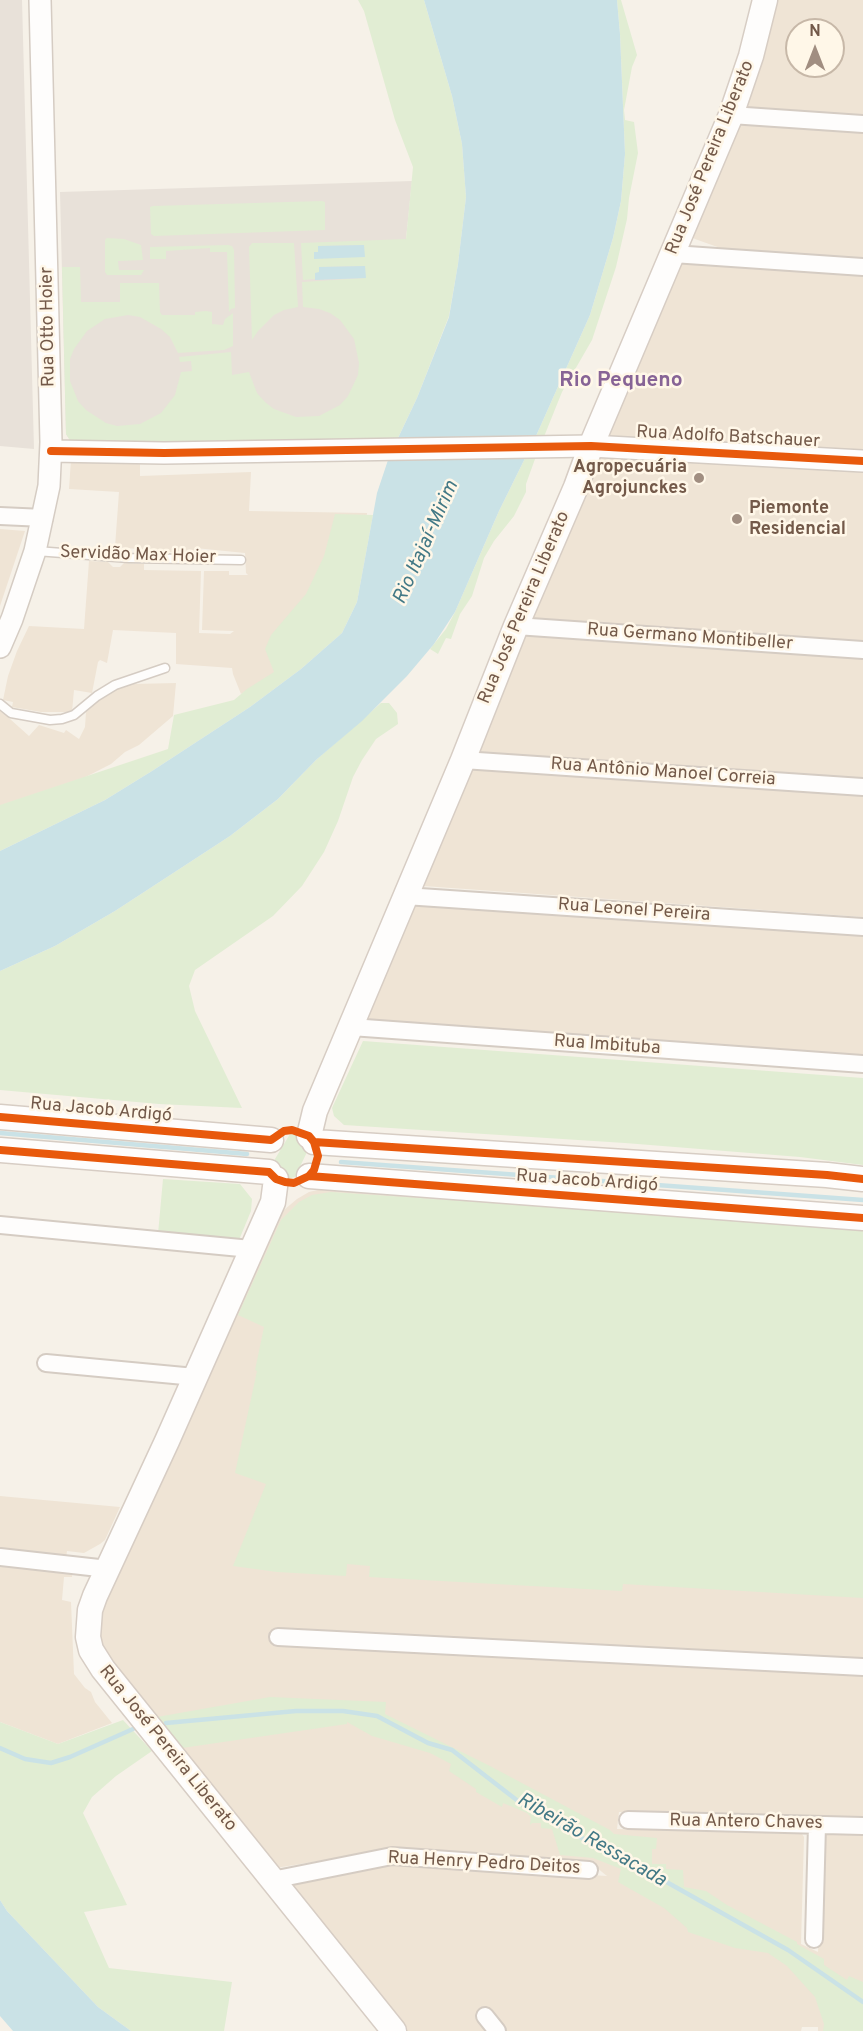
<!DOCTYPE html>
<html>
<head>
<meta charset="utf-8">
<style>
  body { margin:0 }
  #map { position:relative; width:863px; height:2031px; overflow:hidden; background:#f6f1e8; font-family:Overpass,sans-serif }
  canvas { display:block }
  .north { position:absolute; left:785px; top:18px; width:60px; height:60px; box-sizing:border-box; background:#fff7e8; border:2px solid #c7b8a8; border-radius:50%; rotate:0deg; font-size:16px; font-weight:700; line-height:24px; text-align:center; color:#735949 }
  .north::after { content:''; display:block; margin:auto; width:21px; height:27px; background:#a18e81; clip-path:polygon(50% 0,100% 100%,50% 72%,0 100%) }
</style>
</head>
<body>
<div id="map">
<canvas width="863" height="2031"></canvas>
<div class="north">N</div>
</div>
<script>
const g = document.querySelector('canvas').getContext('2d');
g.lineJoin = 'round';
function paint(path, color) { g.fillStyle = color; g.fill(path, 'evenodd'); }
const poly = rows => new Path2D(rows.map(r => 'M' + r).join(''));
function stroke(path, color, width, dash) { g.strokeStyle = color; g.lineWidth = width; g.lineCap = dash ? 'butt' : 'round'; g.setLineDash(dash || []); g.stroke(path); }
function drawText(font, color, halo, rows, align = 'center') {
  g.font = font + ' Overpass,sans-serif'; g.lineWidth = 5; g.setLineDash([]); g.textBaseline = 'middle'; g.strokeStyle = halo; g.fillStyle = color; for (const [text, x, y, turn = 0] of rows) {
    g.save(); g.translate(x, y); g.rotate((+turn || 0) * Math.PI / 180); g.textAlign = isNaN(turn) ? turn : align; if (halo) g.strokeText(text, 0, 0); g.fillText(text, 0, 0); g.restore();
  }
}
const residential = poly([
  [775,0,863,0,863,117,746,108,745,104],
  [797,30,833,30,833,66,797,66],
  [739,124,863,133,863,259,726,250,695,239,691,236],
  [680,263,863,275,863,452,612,438,608,433],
  [598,456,863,470,863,642,535,620,531,617],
  [71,460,140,464,140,476,251,472,249,511,367,513,363,569,279,666,268,681,241,694,233,674,232,668,176,664,176,633,113,630,107,663,100,660,98,662,92,693,74,690,72,712,41,712,12,707,13,702,3,700,8,676,17,651,29,626,84,629,89,561,108,562,113,567,120,567,124,563,144,564,144,570,201,571,199,633,230,634,234,631,202,630,204,571,229,571,229,575,248,575,246,573,245,553,195,548,194,554,115,547,119,492,69,489],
  [0,529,25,531,0,606],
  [525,635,863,658,863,778,478,753],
  [176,683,173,716,139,745,125,752,111,764,68,786,0,829,0,710,29,736,39,725,64,733,66,730,79,739,85,727,86,712,108,693,133,684],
  [469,768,863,794,863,917,423,886,420,882],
  [415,903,863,934,863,1056,369,1023,365,1018],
  [326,1188,863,1224,863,1659,276,1628,275,1645,308,1647,311,1643,863,1674,863,1817,619,1812,617,1829,802,1834,804,1837,801,1944,818,1952,823,1834,863,1835,863,2031,818,2031,818,2027,802,2027,801,2031,405,2031,288,1884,393,1863,607,1876,591,1863,556,1859,397,1848,276,1868,115,1672,96,1640,96,1621,278,1215,297,1199,309,1192],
  [0,1496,120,1507,105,1540,100,1544,84,1553,67,1551,65,1567,73,1568,72,1577,64,1577,62,1600,71,1602,74,1674,85,1688,91,1692,95,1702,112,1723,58,1744,0,1722]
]);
const industrial = poly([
  [0,0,22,0,34,449,0,446],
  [412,181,406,239,339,441,71,442,66,434,60,192]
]);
const green = poly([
  [358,0,424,0,452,96,462,144,466,197,458,264,449,316,417,398,397,440,71,442,66,434,62,267,80,267,81,302,120,302,120,283,159,283,160,312,162,315,195,315,195,312,206,311,212,312,212,324,223,325,225,319,233,313,233,346,224,350,178,353,170,337,161,329,140,317,128,315,105,319,87,331,74,349,70,359,70,381,78,401,86,410,106,423,117,426,140,424,161,413,175,395,181,372,192,371,191,361,180,362,179,357,231,352,232,375,249,372,257,393,265,402,274,409,296,417,319,416,340,405,348,396,358,375,359,363,354,339,340,320,330,313,319,309,303,307,302,282,365,278,365,266,320,267,319,273,315,273,315,279,303,280,301,243,406,239,413,167,395,120,364,11],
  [364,245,364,257,319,252,319,246],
  [617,0,621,0,637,55,632,67,624,110,625,120,634,122,638,153,629,198,627,219,616,267,592,340,562,392,535,459,526,484,526,492,514,516,494,541,484,558,472,596,460,614,451,639,446,638,438,654,430,649,446,629,455,612,499,511,536,436,590,315,613,238,621,201,625,154,620,34],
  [322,201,325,202,325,230,154,236,151,234,150,207,153,206],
  [107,238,124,239,141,245,143,260,118,261,119,270,144,270,141,275,107,275,105,272,105,240],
  [252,243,294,243,298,307,284,310,274,315,258,331,252,340,249,247],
  [228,245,232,246,234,250,235,308,231,309,229,312,227,252,210,252,210,248,166,251,166,259,150,259,150,247,152,247],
  [335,514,373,515,357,602,342,633,301,669,250,707,152,771,105,800,0,851,0,805,168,749,174,715,234,700,247,689,274,672,265,649,271,635,306,594,324,556],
  [381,703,389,703,397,713,398,724,376,739,362,760,353,777,338,821,324,852,302,886,273,916,195,970,189,986,195,1011,242,1108,159,1104,0,1090,0,971,55,946,115,911,230,836,278,799,316,760],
  [363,1041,863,1078,863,1165,800,1157,625,1143,344,1125,334,1116,332,1108],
  [290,1134,302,1136,308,1150,295,1177,291,1178,286,1178,272,1164],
  [163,1179,240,1184,252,1199,251,1211,239,1240,158,1234],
  [331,1192,863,1228,863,1598,623,1584,622,1591,369,1577,370,1566,347,1564,346,1576,277,1572,233,1566,266,1484,235,1473,257,1371,255,1370,264,1327,238,1315,281,1220,299,1202,312,1195],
  [270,1697,386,1702,385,1714,490,1766,610,1830,614,1834,657,1838,656,1849,652,1849,652,1864,666,1864,666,1869,683,1870,684,1887,706,1891,727,1905,797,1942,797,1944,824,1959,824,1965,847,1980,849,1976,863,1982,863,2031,823,2031,824,2024,815,1997,787,1966,768,1953,735,1948,688,1932,687,1928,664,1908,618,1882,621,1869,593,1858,560,1855,552,1829,541,1828,541,1823,532,1823,530,1825,531,1817,527,1813,503,1803,502,1807,476,1792,476,1789,449,1771,451,1764,430,1753,372,1736,347,1722,347,1724,182,1748,157,1717],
  [123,1720,152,1751,116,1776,92,1797,83,1813,127,1905,84,1912,109,1968,232,1982,224,2031,131,2031,98,2007,7,1911,0,1900,0,1722,58,1744]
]);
const water = poly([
  [424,0,617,0,620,34,625,154,621,201,613,238,590,315,536,436,499,511,455,612,434,644,407,676,362,721,316,760,278,799,230,836,115,911,55,946,0,971,0,851,105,800,152,771,250,707,301,669,342,633,357,602,377,493,389,457,417,398,449,317,458,264,466,197,462,144,452,96],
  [364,245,365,257,314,259,314,252,318,252,318,246],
  [365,266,366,278,315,280,315,273,319,272,319,267],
  [0,1900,7,1911,98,2007,131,2031,13,2031,0,2016]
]);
const stream = poly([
  [0,1133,247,1154],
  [341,1162,863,1200],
  [166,1723,296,1711,343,1711,377,1716,428,1743,452,1750,527,1808,593,1844,629,1861,788,1950,863,2002],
  [0,1748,25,1759,51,1763,70,1757,133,1729]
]);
const service = poly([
  [36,551,129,558,241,560],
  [0,704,11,713,50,720,62,719,74,715,97,696,115,685,165,668]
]);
const minor = poly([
  [731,115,863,124],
  [673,254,863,267],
  [0,516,44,518],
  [516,626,863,650],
  [463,760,863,787],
  [405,896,863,927],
  [351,1027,863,1064],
  [0,1225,251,1249],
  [46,1363,195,1377],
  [0,1557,108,1569],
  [278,1637,863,1667],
  [628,1820,863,1826],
  [272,1880,392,1856,589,1870],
  [814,1939,817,1825],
  [485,2016,497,2031]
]);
const tertiary = poly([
  [51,451,164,453,591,446,863,461],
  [0,647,12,619,35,551,49,486,51,442,40,0]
]);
const secondary = poly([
  [0,1117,271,1140],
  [309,1136,315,1111,463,760,516,626,576,487,591,446,731,115,751,56,765,0],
  [314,1142,827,1175,863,1179],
  [0,1150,269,1172],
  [309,1176,863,1218],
  [276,1179,273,1202,167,1441,95,1596,90,1610,88,1637,91,1650,103,1669,394,2031]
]);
const cycleway = poly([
  [51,451,164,453,591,446,863,461],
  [0,1117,271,1140,284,1131,292,1130,309,1136,314,1142,318,1156,314,1170,309,1176,294,1183,285,1182,276,1179,269,1172,0,1150],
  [314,1142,827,1175,863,1179],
  [309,1176,863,1218]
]);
const markers = [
  [699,478,6,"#a18e81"],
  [737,519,6,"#a18e81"]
];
const streetNames = [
  ["Rua José Pereira Liberato",711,158,-68],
  ["Rua Otto Hoier",49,327,-91],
  ["Rua Adolfo Batschauer",728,438,3],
  ["Servidão Max Hoier",138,556,2],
  ["Rua José Pereira Liberato",525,608,-67],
  ["Rua Germano Montibeller",690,638,4],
  ["Rua Antônio Manoel Correia",663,773,4],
  ["Rua Leonel Pereira",634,911,4],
  ["Rua Imbituba",607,1046,4],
  ["Rua Jacob Ardigó",101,1111,5],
  ["Rua Jacob Ardigó",587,1182,4],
  ["Rua José Pereira Liberato",167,1749,51],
  ["Rua Antero Chaves",746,1823,1],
  ["Rua Henry Pedro Deitos",484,1864,3]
];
const poiNames = [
  ["Agropecuária",687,468],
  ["Agrojunckes",687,489],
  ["Piemonte",749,509,"left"],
  ["Residencial",749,530,"left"]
];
const waterNames = [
  ["Rio Itajaí-Mirim",427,543,-66],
  ["Ribeirão Ressacada",591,1841,30]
];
const quarterNames = [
  ["Rio Pequeno",621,382]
];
paint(residential, '#efe4d5');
paint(industrial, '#e8e1d9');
paint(green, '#e1edd3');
paint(water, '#cae2e6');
stroke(stream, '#cae2e6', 4.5);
stroke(service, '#d5ccc3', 11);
stroke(minor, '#d5ccc3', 20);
stroke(tertiary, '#d5ccc3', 24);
stroke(secondary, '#d7cdc4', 27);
stroke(service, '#fefdfc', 8);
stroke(minor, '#fefdfc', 16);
stroke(tertiary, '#fefdfc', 21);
stroke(secondary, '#fefdfc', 24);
stroke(cycleway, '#e8590c', 8);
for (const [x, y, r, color] of markers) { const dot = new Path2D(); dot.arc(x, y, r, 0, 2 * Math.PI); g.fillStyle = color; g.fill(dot); stroke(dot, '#fff7e8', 2); }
drawText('18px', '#735949', '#fff7e8', streetNames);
drawText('bold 18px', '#735949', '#fff7e8', poiNames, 'right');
drawText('italic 20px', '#437986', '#fff7e8', waterNames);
drawText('bold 21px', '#876496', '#fff7e8', quarterNames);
</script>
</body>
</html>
